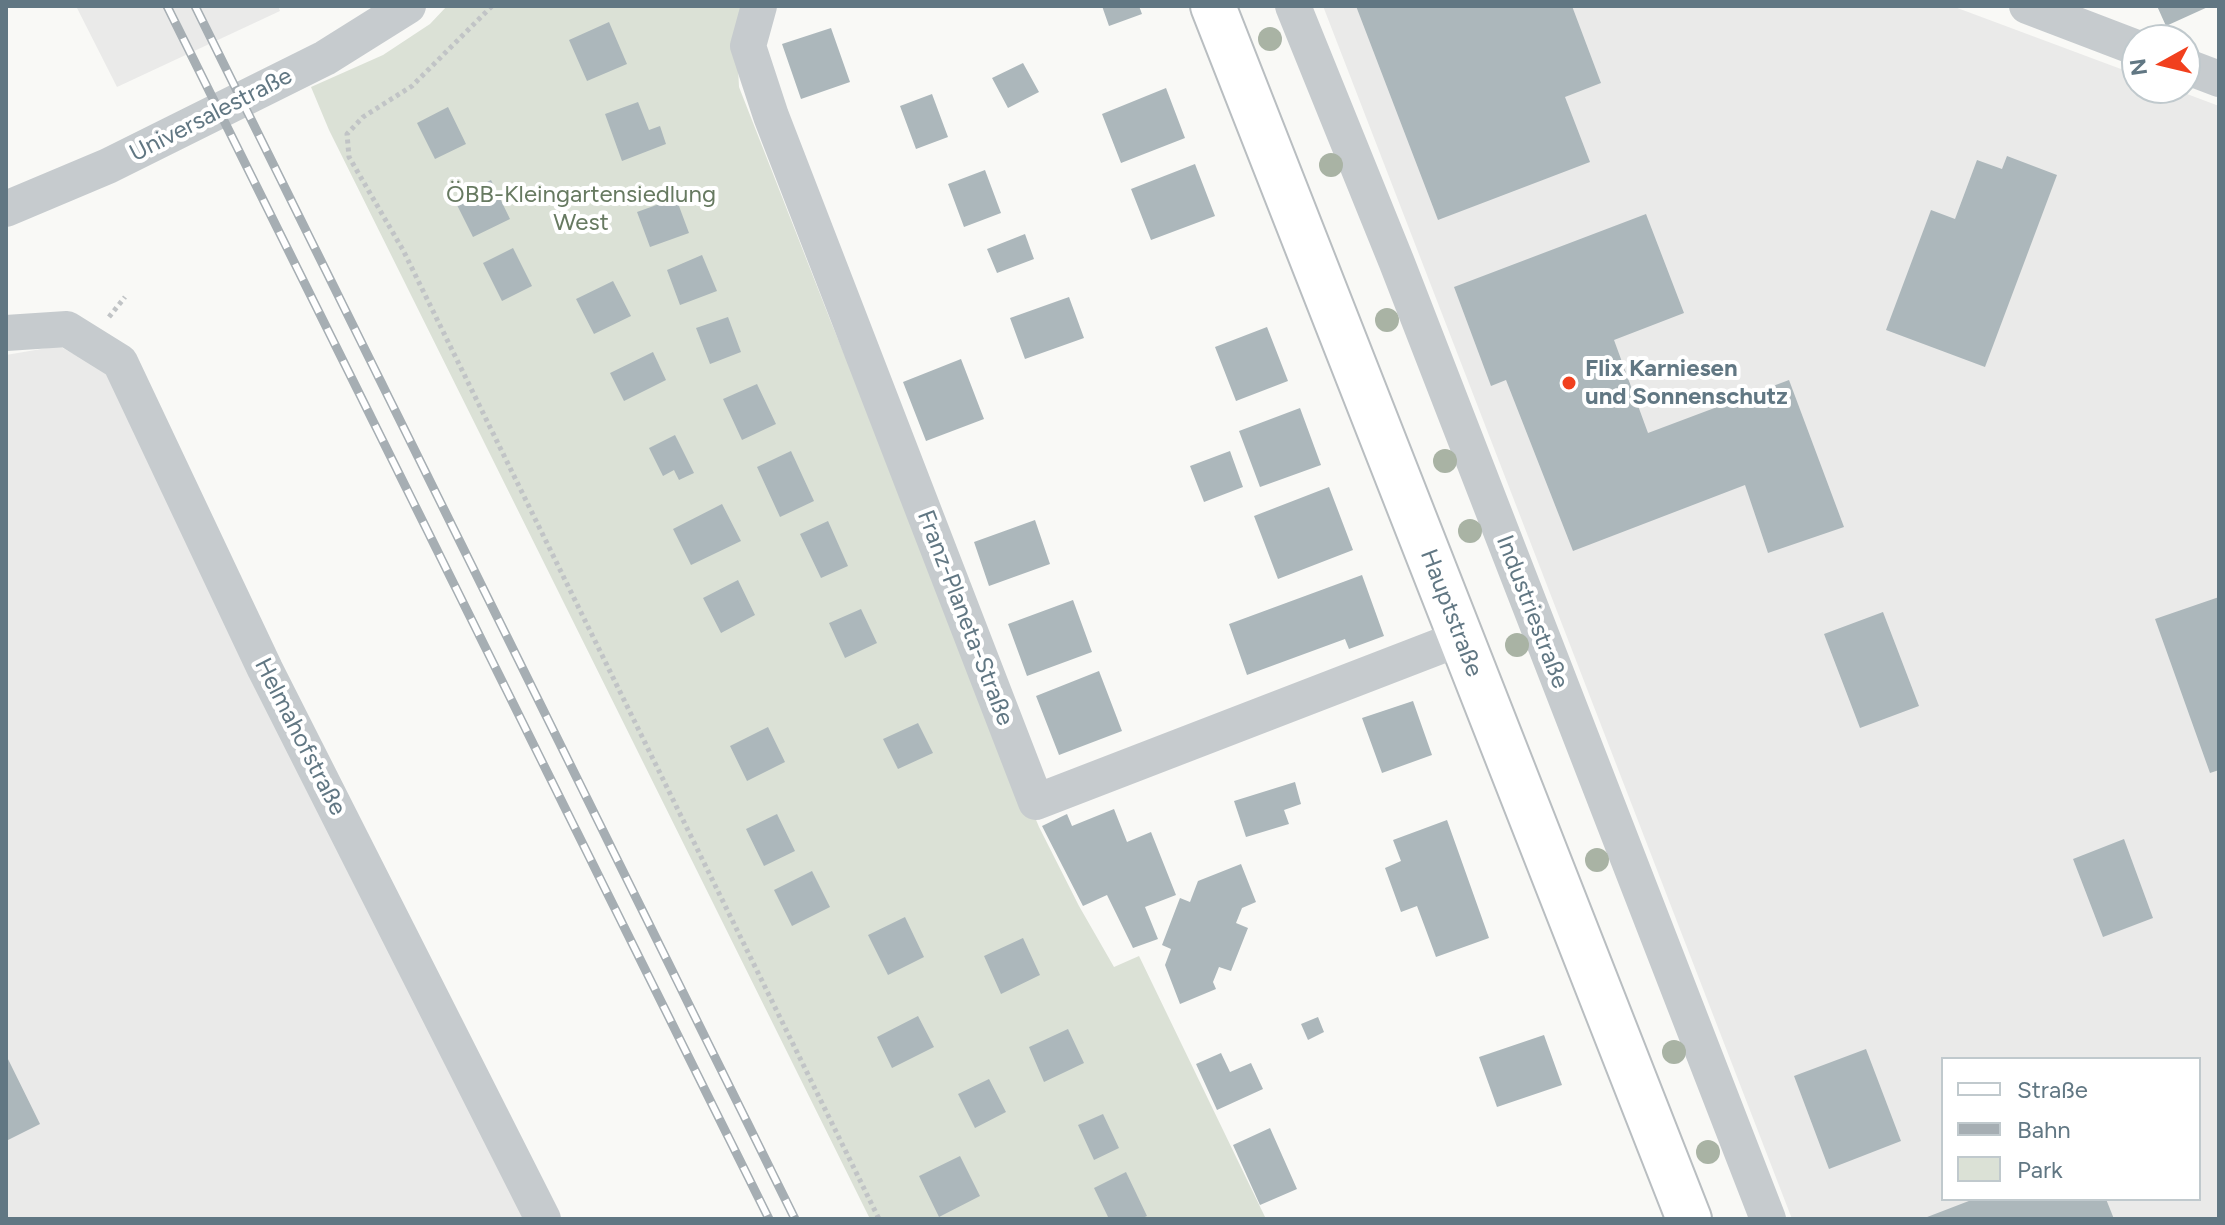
<!DOCTYPE html>
<html>
<head>
<meta charset="utf-8">
<style>
  body { margin:0 }
  #map { position:relative; width:2225px; height:1225px; overflow:hidden; background:#f9f9f6; font-family:Figtree,sans-serif }
  canvas { display:block }
  .frame { position:absolute; inset:0; border:8px solid #617783; pointer-events:none }
  .legend { position:absolute; left:1941px; top:1057px; width:260px; height:144px; box-sizing:border-box; background:#fff; border:2px solid #c0c9cd; margin:0; padding:10px 14px; list-style:none; font-size:24px; color:#617783 }
  .legend li { display:flex; align-items:center; gap:16px; height:40px }
  .legend b { width:40px; border:2px solid #c0c9cd }
  .north { position:absolute; left:2121px; top:24px; width:80px; height:80px; box-sizing:border-box; background:#fff; border:2px solid #c0c9cd; border-radius:50%; rotate:262deg; font-size:22px; font-weight:700; line-height:32px; text-align:center; color:#617783 }
  .north::after { content:''; display:block; margin:auto; width:28px; height:36px; background:#f1401e; clip-path:polygon(50% 0,100% 100%,50% 72%,0 100%) }
</style>
</head>
<body>
<div id="map">
<canvas width="2225" height="1225"></canvas>
<div class="frame"></div>
<ul class="legend">
<li><b style="height:10px;background:#fff"></b>Straße</li>
<li><b style="height:10px;background:#a6aeb3"></b>Bahn</li>
<li><b style="height:22px;background:#dbe1d6"></b>Park</li>
</ul>
<div class="north">N</div>
</div>
<script>
const g = document.querySelector('canvas').getContext('2d');
g.lineJoin = 'round';
function paint(path, color) { g.fillStyle = color; g.fill(path, 'evenodd'); }
const poly = rows => new Path2D(rows.map(r => 'M' + r).join(''));
function stroke(path, color, width, dash) { g.strokeStyle = color; g.lineWidth = width; g.lineCap = dash ? 'butt' : 'round'; g.setLineDash(dash || []); g.stroke(path); }
function drawText(font, color, halo, rows, align = 'center') {
  g.font = font + ' Figtree,sans-serif'; g.lineWidth = 8; g.setLineDash([]); g.textBaseline = 'middle'; g.strokeStyle = halo; g.fillStyle = color; for (const [text, x, y, turn = 0] of rows) {
    g.save(); g.translate(x, y); g.rotate((+turn || 0) * Math.PI / 180); g.textAlign = isNaN(turn) ? turn : align; if (halo) g.strokeText(text, 0, 0); g.fillText(text, 0, 0); g.restore();
  }
}
const built = poly([
  [76,6,278,6,280,11,117,87],
  [1323,6,1952,6,2137,75,2137,88,2171,88,2219,106,2219,1219,1792,1219],
  [1943,1059,2199,1059,2199,1199,1943,1199],
  [59,346,108,372,532,1219,6,1219,6,355]
]);
const green = poly([
  [447,6,741,6,736,27,739,87,831,322,1039,827,1079,906,1114,967,1139,956,1266,1219,870,1219,329,130,311,87,383,55,430,24]
]);
const building = poly([
  [1102,6,1139,6,1142,14,1109,26],
  [1356,6,1572,6,1601,83,1565,97,1590,162,1438,220],
  [2157,6,2210,6,2166,26],
  [609,22,627,64,587,81,569,40],
  [831,28,850,82,801,99,782,44],
  [1023,63,1039,92,1008,108,992,78],
  [1166,88,1185,138,1121,163,1102,114],
  [932,94,948,137,916,149,900,106],
  [638,102,649,130,660,126,666,144,622,161,605,114],
  [448,107,466,144,435,159,417,123],
  [2007,156,2057,175,1985,367,1886,330,1931,210,1955,219,1977,160,2002,169],
  [1195,164,1215,216,1151,240,1131,189],
  [985,170,1001,213,964,227,948,184],
  [491,180,510,219,473,237,454,199],
  [676,198,689,233,650,247,637,212],
  [1646,214,1684,313,1614,340,1648,433,1789,380,1844,527,1768,553,1745,485,1573,551,1506,380,1491,386,1454,287],
  [1025,234,1034,259,997,273,987,249],
  [513,248,532,286,502,301,483,263],
  [702,255,717,291,680,305,667,270],
  [613,281,631,316,594,334,576,299],
  [1069,297,1084,338,1025,359,1010,318],
  [728,317,741,352,710,364,696,328],
  [1267,327,1288,381,1236,401,1215,347],
  [653,352,666,380,624,401,610,373],
  [961,359,984,419,926,441,903,382],
  [757,384,776,424,742,440,723,399],
  [1300,408,1321,465,1260,487,1239,431],
  [675,435,694,473,679,480,674,470,663,476,649,448],
  [791,451,814,501,780,517,757,467],
  [1230,451,1243,487,1204,502,1190,466],
  [1329,487,1353,550,1278,579,1254,516],
  [722,504,741,541,691,565,673,529],
  [1035,520,1050,564,989,586,974,542],
  [828,521,848,566,821,578,800,534],
  [1362,575,1384,636,1349,649,1345,639,1247,675,1229,624],
  [738,580,755,615,721,633,703,598],
  [2219,597,2219,770,2210,773,2155,619],
  [1073,600,1092,652,1027,676,1008,624],
  [861,609,877,643,845,658,829,623],
  [1883,612,1919,706,1860,728,1824,634],
  [1099,671,1122,731,1059,755,1036,696],
  [1413,701,1432,755,1382,773,1362,718],
  [918,723,933,753,898,769,883,739],
  [768,727,785,762,747,781,730,746],
  [1295,782,1301,804,1284,810,1289,824,1246,837,1234,801],
  [1114,809,1127,842,1151,832,1176,895,1145,907,1158,939,1133,948,1107,895,1083,906,1042,826,1067,814,1072,826],
  [777,814,795,851,764,866,746,829],
  [1447,820,1489,938,1436,957,1417,906,1401,912,1385,868,1401,861,1393,840],
  [2124,839,2153,918,2103,937,2073,859],
  [1241,864,1256,902,1242,908,1236,923,1248,928,1231,971,1219,967,1213,982,1216,989,1180,1004,1165,965,1171,949,1162,945,1180,898,1190,902,1198,881],
  [812,871,830,907,792,926,774,890],
  [905,917,924,957,888,975,868,935],
  [1023,938,1040,975,1001,994,984,956],
  [918,1016,934,1047,892,1068,877,1037],
  [1318,1017,1324,1032,1308,1040,1301,1024],
  [1068,1029,1084,1063,1044,1082,1029,1047],
  [1544,1035,1562,1085,1497,1107,1479,1057],
  [1866,1049,1901,1141,1829,1169,1794,1076],
  [1221,1053,1230,1072,1251,1063,1263,1089,1217,1110,1196,1064],
  [6,1055,40,1124,6,1141],
  [989,1079,1006,1112,975,1128,958,1094],
  [1103,1114,1119,1148,1094,1160,1078,1125],
  [1270,1128,1297,1189,1260,1205,1233,1145],
  [960,1156,980,1196,939,1217,919,1176],
  [1126,1172,1147,1216,1140,1219,1109,1219,1094,1188],
  [1974,1199,2106,1199,2114,1219,1922,1219]
]);
const path = poly([
  [492,6,412,86,363,117,347,134,349,157,403,250,879,1219],
  [109,317,125,297]
]);
const minor = poly([
  [759,6,748,46,771,116,1036,802,1461,638],
  [1293,6,1397,263,1768,1219],
  [2027,6,2137,48],
  [2185,66,2219,79],
  [6,209,108,166,325,58,408,6],
  [6,333,67,329,120,362,265,669,543,1219]
]);
const major = poly([
  [1213,6,1689,1219]
]);
const rail = poly([
  [167,6,769,1219],
  [195,6,795,1219]
]);
const trees = [
  [1270,39],
  [1331,165],
  [1387,320],
  [1445,461],
  [1470,531],
  [1517,645],
  [1597,860],
  [1674,1052],
  [1708,1152]
];
const markers = [
  [1569,383,8,"#f1401e"]
];
const streetNames = [
  ["Universalestraße",211,115,-27],
  ["Industriestraße",1532,612,69],
  ["Hauptstraße",1451,613,69],
  ["Franz-Planeta-Straße",965,618,69],
  ["Helmahofstraße",300,737,63]
];
const parkNames = [
  ["ÖBB-Kleingartensiedlung",581,195],
  ["West",581,223]
];
const poiNames = [
  ["Flix Karniesen",1585,369],
  ["und Sonnenschutz",1585,397]
];
paint(built, '#eaeae9');
paint(green, '#dbe1d6');
paint(building, '#acb7bb');
stroke(major, '#b9bec1', 48);
stroke(path, '#c1c4c6', 5, [4, 4]);
stroke(minor, '#c6cbce', 36);
stroke(major, '#fff', 44);
stroke(rail, '#a6aeb3', 9);
stroke(rail, '#fff', 6, [18]);
g.fillStyle = '#a9b3a4';
for (const [x, y] of trees) { g.beginPath(); g.arc(x, y, 12, 0, 2 * Math.PI); g.fill(); }
for (const [x, y, r, color] of markers) { const dot = new Path2D(); dot.arc(x, y, r, 0, 2 * Math.PI); g.fillStyle = color; g.fill(dot); stroke(dot, '#fff', 3); }
drawText('24px', '#617783', '#fff', streetNames);
drawText('24px', '#677a61', '#fff', parkNames);
drawText('bold 24px', '#617783', '#fff', poiNames, 'left');
</script>
</body>
</html>
